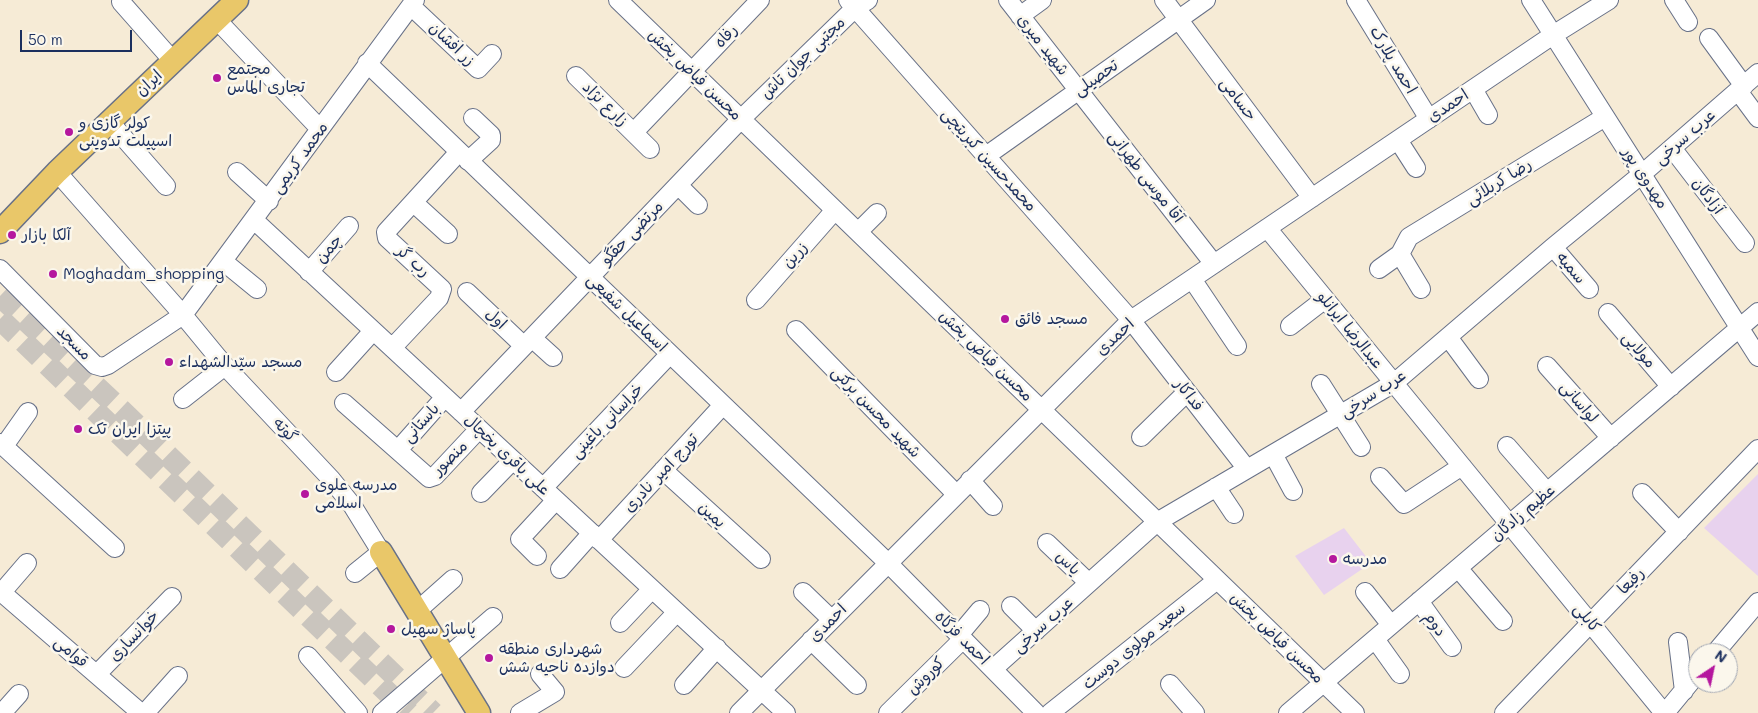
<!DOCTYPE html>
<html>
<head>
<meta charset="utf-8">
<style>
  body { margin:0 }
  #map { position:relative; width:1758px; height:713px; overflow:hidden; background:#f6ebd6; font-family:Mali,sans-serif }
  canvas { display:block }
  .north { position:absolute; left:1688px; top:643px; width:50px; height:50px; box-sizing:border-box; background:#fbf7ec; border:1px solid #a1a7b3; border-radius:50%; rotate:34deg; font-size:14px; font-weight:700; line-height:20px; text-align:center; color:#1b2f5e }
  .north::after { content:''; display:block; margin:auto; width:18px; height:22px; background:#b5179e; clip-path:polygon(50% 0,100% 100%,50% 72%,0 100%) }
  .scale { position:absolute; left:20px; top:30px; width:112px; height:22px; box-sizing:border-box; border:2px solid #1b2f5e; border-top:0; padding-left:6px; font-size:15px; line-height:18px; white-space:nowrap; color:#1b2f5e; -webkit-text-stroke:4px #fbf7ec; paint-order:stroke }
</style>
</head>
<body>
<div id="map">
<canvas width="1758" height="713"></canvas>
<div class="north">N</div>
<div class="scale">50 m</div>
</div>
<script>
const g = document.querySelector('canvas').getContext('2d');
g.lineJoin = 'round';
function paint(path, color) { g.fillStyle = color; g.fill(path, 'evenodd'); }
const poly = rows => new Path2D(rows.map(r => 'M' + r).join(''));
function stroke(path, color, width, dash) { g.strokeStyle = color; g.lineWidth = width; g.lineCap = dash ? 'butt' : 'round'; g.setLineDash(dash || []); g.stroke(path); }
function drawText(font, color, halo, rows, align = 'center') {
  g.font = font + ' Mali,"Playpen Sans Arabic",sans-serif'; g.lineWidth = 5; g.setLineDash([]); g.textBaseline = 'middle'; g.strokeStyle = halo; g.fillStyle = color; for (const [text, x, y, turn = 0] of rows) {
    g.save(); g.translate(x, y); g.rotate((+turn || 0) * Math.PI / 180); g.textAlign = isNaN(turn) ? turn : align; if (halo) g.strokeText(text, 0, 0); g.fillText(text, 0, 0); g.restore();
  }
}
const built = poly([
  [1758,474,1758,576,1704,528],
  [1344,528,1371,563,1324,595,1295,556]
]);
const majorTunnel = poly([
  [0,296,121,410,433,713],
  [0,319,409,713]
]);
const minor = poly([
  [618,0,1355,713],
  [848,0,1131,320,1247,469],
  [1008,0,1214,264],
  [1164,0,1312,198],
  [1356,0,1429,119],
  [1531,0,1758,357],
  [1674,0,1688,22],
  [121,2,173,61],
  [411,6,478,69,492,54],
  [1020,16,1042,0],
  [217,20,320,129],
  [1709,38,1744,86],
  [367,63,888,563,1036,713],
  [576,76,650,149],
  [1473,89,1488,115],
  [1738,91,1758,118],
  [109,121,166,186],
  [634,132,760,0],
  [1398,140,1416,168],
  [1672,148,1745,243],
  [986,156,1206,0],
  [468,161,491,140,491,135,473,118],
  [57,172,183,315,225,366,331,479,352,505,381,552,355,573],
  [237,172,269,201],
  [678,185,698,205],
  [414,203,448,234],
  [254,220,786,713],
  [1267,228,1664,713],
  [858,232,877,213],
  [1553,247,1589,289],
  [1400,254,1421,289],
  [224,262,257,289],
  [0,269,95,365,102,367,108,365,183,315,415,0],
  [1379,269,1400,254,1409,237,1605,117],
  [309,272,349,226],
  [1192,279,1237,346],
  [467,292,524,346],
  [756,300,835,210],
  [1608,313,1671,387],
  [1290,326,1325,299],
  [796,330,956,494],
  [1448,337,1479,379],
  [532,338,553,357],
  [392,348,439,298,442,289,387,238,386,232,459,152],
  [1547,366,1611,438],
  [336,372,373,331],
  [1321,384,1361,447],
  [183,399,225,366],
  [344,403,429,478,435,476,479,429],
  [461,412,741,119,855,8,868,0],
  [1141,437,1187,392],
  [0,443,115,548],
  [4,446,28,412],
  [1507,446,1547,492],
  [398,450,445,397],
  [1273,454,1293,491],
  [663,470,761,559],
  [1380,477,1404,504,1462,466],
  [970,480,993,506],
  [1216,487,1234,514],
  [543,488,670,354],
  [481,493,513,460],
  [1642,493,1679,532],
  [599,540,723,405],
  [1047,543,1089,583],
  [537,556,520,539,556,500],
  [1458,568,1503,621],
  [560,569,592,533],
  [0,591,141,713],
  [2,592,27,563],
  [803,592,831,619],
  [1365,592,1391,625],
  [1419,601,1452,647],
  [1011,606,1036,631],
  [417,611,453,579],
  [620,623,652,589],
  [959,635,980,610],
  [1375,639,1400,674],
  [811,640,857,685],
  [1678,642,1684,691],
  [1715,653,1758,602],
  [308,656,358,713],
  [624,668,677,612],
  [993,669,1157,522,1394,383,1553,247,1642,174,1758,73],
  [97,674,172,597],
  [1170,684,1195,713],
  [684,685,717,648],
  [2,713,19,694],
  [145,713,178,676],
  [382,713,493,617],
  [520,713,555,692,540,674],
  [739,713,1131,320,1553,35,1609,0],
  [888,713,963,639],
  [1050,713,1217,580],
  [1288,713,1758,312],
  [1504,713,1758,449],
  [1665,713,1698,673]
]);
const major = poly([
  [0,232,57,172,237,0],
  [381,552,479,713]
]);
const markers = [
  [217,78,5,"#b5179e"],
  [69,132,5,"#b5179e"],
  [12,235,5,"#b5179e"],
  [53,274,5,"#b5179e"],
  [1005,319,5,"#b5179e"],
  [169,362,5,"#b5179e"],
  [78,429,5,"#b5179e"],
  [305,494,5,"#b5179e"],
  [1333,559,5,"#b5179e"],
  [391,629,5,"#b5179e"],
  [489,658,5,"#b5179e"]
];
const streetNames = [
  ["رفاه",726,36,-46],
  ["زر افشان",452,44,43],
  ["شهید میری",1043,45,52],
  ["مجتبی جوان تاش",803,58,-44],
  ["احمد پلارک",1393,60,59],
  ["محسن فیاض بخش",695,75,44],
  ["تحصیلی",1096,78,-35],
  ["ایران",149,83,-43],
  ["حسامی",1238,99,53],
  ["زارع نژاد",605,104,44],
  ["احمدی",1448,106,-34],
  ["عرب سرخی",1685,137,-41],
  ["محمد کریمی",300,158,-54],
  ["محمدحسین کبریتچی",989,160,48],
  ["آقا موسی طهرانی",1146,177,52],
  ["مهدوی پور",1645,178,57],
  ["رضا کربلائی",1499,182,-32],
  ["آزادگان",1708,196,53],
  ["مرتضی حقگو",632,233,-46],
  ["چمن",329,249,-49],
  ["زرین",795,255,-48],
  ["رب گر",413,261,41],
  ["سمیه",1571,268,50],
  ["اسماعیل شفیعی",627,313,44],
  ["اول",496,319,43],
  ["عبدالرضا ایرانلو",1350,330,51],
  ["احمدی",1115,337,-43],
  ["مسجد",74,343,45],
  ["مولایی",1639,350,49],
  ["محسن فیاض بخش",986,356,44],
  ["عرب سرخی",1373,394,-33],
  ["فداکار",1189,395,52],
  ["لواسانی",1579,402,49],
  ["شهید محسن برکتی",876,412,46],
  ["خراسانی باغینی",607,421,-46],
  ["باستانی",421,423,-48],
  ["گوته",285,430,47],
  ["علی باقری یخچال",507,455,43],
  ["منصور",450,458,-44],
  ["تورج امیر نادری",661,473,-47],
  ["عظیم زادگان",1523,513,-40],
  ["یمین",712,515,42],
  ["یاس",1068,563,44],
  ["رفیعا",1631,581,-46],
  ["کابلی",1587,618,51],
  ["احمدی",828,623,-45],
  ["دوم",1435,624,54],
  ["عرب سرخی",1043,625,-42],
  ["خوانساری",134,636,-46],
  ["احمد فزگاه",962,638,45],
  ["محسن فیاض بخش",1277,638,44],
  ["سعید مولوی دوست",1134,646,-39],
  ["قوامی",71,652,41],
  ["کوروش",926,676,-45]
];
const poiNames = [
  ["مجتمع",227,69],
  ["تجاری الماس",227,87],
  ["کولر گازی و",79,123],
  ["اسپیلت تدوینی",79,141],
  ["آلکا بازار",22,235],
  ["Moghadam_shopping",63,274],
  ["مسجد فائق",1015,319],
  ["مسجد سیّدالشهداء",179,362],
  ["پیتزا ایران تک",88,429],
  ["مدرسه علوی",315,485],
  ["اسلامی",315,503],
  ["مدرسه",1343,559],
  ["پاساژ سهیل",401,629],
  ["شهرداری منطقه",499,649],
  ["دوازده ناحیه شش",499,667]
];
paint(built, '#e8d2ee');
stroke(majorTunnel, '#cac5be', 22, [22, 11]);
stroke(minor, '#687188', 20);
stroke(major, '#687188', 25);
stroke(minor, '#fff', 18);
stroke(major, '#e9c769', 22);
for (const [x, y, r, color] of markers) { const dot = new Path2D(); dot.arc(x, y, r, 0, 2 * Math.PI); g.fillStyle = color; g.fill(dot); stroke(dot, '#fbf7ec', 2); }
drawText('16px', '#1b2f5e', '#fbf7ec', streetNames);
drawText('16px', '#1b2f5e', '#fbf7ec', poiNames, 'left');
</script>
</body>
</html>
